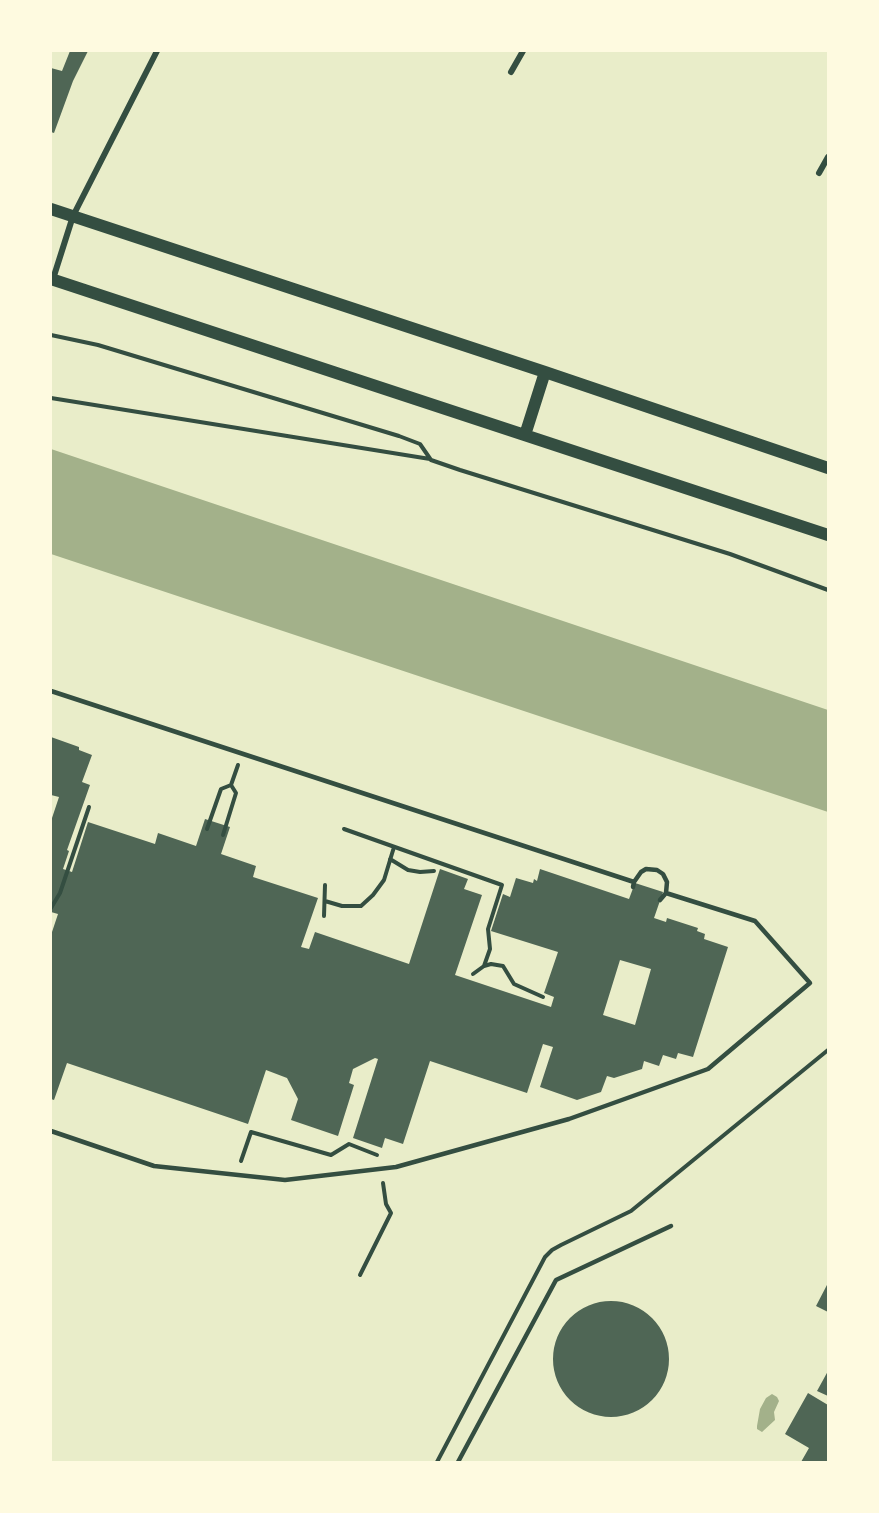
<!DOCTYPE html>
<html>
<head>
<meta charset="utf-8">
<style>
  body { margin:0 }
  #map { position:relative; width:879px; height:1513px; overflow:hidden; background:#e9edc9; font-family:"Noto Serif",serif }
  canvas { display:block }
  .frame { position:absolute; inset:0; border:52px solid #fefae0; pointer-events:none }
</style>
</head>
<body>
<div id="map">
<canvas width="879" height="1513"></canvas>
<div class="frame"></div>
</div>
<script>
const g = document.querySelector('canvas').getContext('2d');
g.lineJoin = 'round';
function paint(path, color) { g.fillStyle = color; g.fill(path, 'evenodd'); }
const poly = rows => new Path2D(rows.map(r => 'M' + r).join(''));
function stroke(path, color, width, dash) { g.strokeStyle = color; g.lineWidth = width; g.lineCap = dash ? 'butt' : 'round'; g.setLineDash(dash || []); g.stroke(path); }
const water = poly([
  [51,449,828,710,828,812,51,554],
  [772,1394,777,1397,779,1401,774,1412,775,1420,762,1432,757,1429,757,1426,760,1409,766,1398]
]);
const building = poly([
  [70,51,88,51,73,81,54,133,51,132,51,68,62,71],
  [51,737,79,747,79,750,92,755,82,782,90,785,67,850,69,851,63,869,72,872,88,822,155,844,158,833,196,846,205,819,230,827,221,854,256,866,253,877,318,898,301,947,309,949,315,932,409,964,440,869,468,879,464,889,482,895,455,975,551,1007,554,997,544,993,558,952,491,931,503,894,510,897,516,878,533,883,534,879,537,881,540,869,629,899,635,883,663,892,654,918,666,922,667,918,698,928,697,931,705,934,704,939,728,947,693,1057,678,1053,676,1059,663,1055,659,1066,644,1061,642,1069,614,1078,607,1076,601,1092,577,1100,540,1087,553,1047,543,1044,527,1093,430,1061,403,1144,385,1138,382,1148,353,1138,378,1059,375,1058,353,1069,349,1083,354,1085,338,1136,291,1120,298,1099,287,1078,266,1070,248,1124,67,1063,54,1100,51,1099,51,935,58,914,51,912,51,821,59,797,51,795],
  [620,960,651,969,635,1025,603,1015],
  [828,1283,828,1312,816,1306],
  '553 1359a58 58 0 1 1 116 0a58 58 0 1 1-116 0Z',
  [828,1371,828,1396,817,1391],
  [808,1393,828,1405,828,1462,801,1462,809,1448,785,1434]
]);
const path = poly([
  [51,335,98,345,399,436,420,444,431,460,460,470,730,554,828,590],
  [51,398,430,459],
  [207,829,221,789,231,785],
  [344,829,502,885,488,929,490,949,484,966,473,974],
  [223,835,236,793,231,785,238,765],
  [390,859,408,870,420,872,434,871],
  [325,901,342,906,361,906,373,895,384,880,394,847],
  [51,908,60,893,89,807],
  [324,916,325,885],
  [484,966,491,964,503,966,514,984,543,997],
  [241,1161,251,1132,331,1155,349,1144,377,1155],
  [360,1275,391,1213,386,1204,383,1183],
  [437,1462,545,1257,552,1250,561,1245,631,1211,828,1050]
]);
const service = poly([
  [51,691,634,882],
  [633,887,634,882,641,872,646,869,657,870,663,874,667,882,666,893,660,900],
  [51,1131,154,1166,285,1180,396,1167,569,1119,708,1069,810,983,755,921,666,893],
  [458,1462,556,1280,671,1226]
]);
const minor = poly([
  [511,72,523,51],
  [819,173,828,157],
  [53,279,73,216,157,51]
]);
const secondary = poly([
  [51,209,545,372,828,468],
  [51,279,828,535],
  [525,435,545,372]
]);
paint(water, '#a3b18a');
paint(building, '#4f6655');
stroke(path, '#344e41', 4);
stroke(service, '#344e41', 4.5);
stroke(minor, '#344e41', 6);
stroke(secondary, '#344e41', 12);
</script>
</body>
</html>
